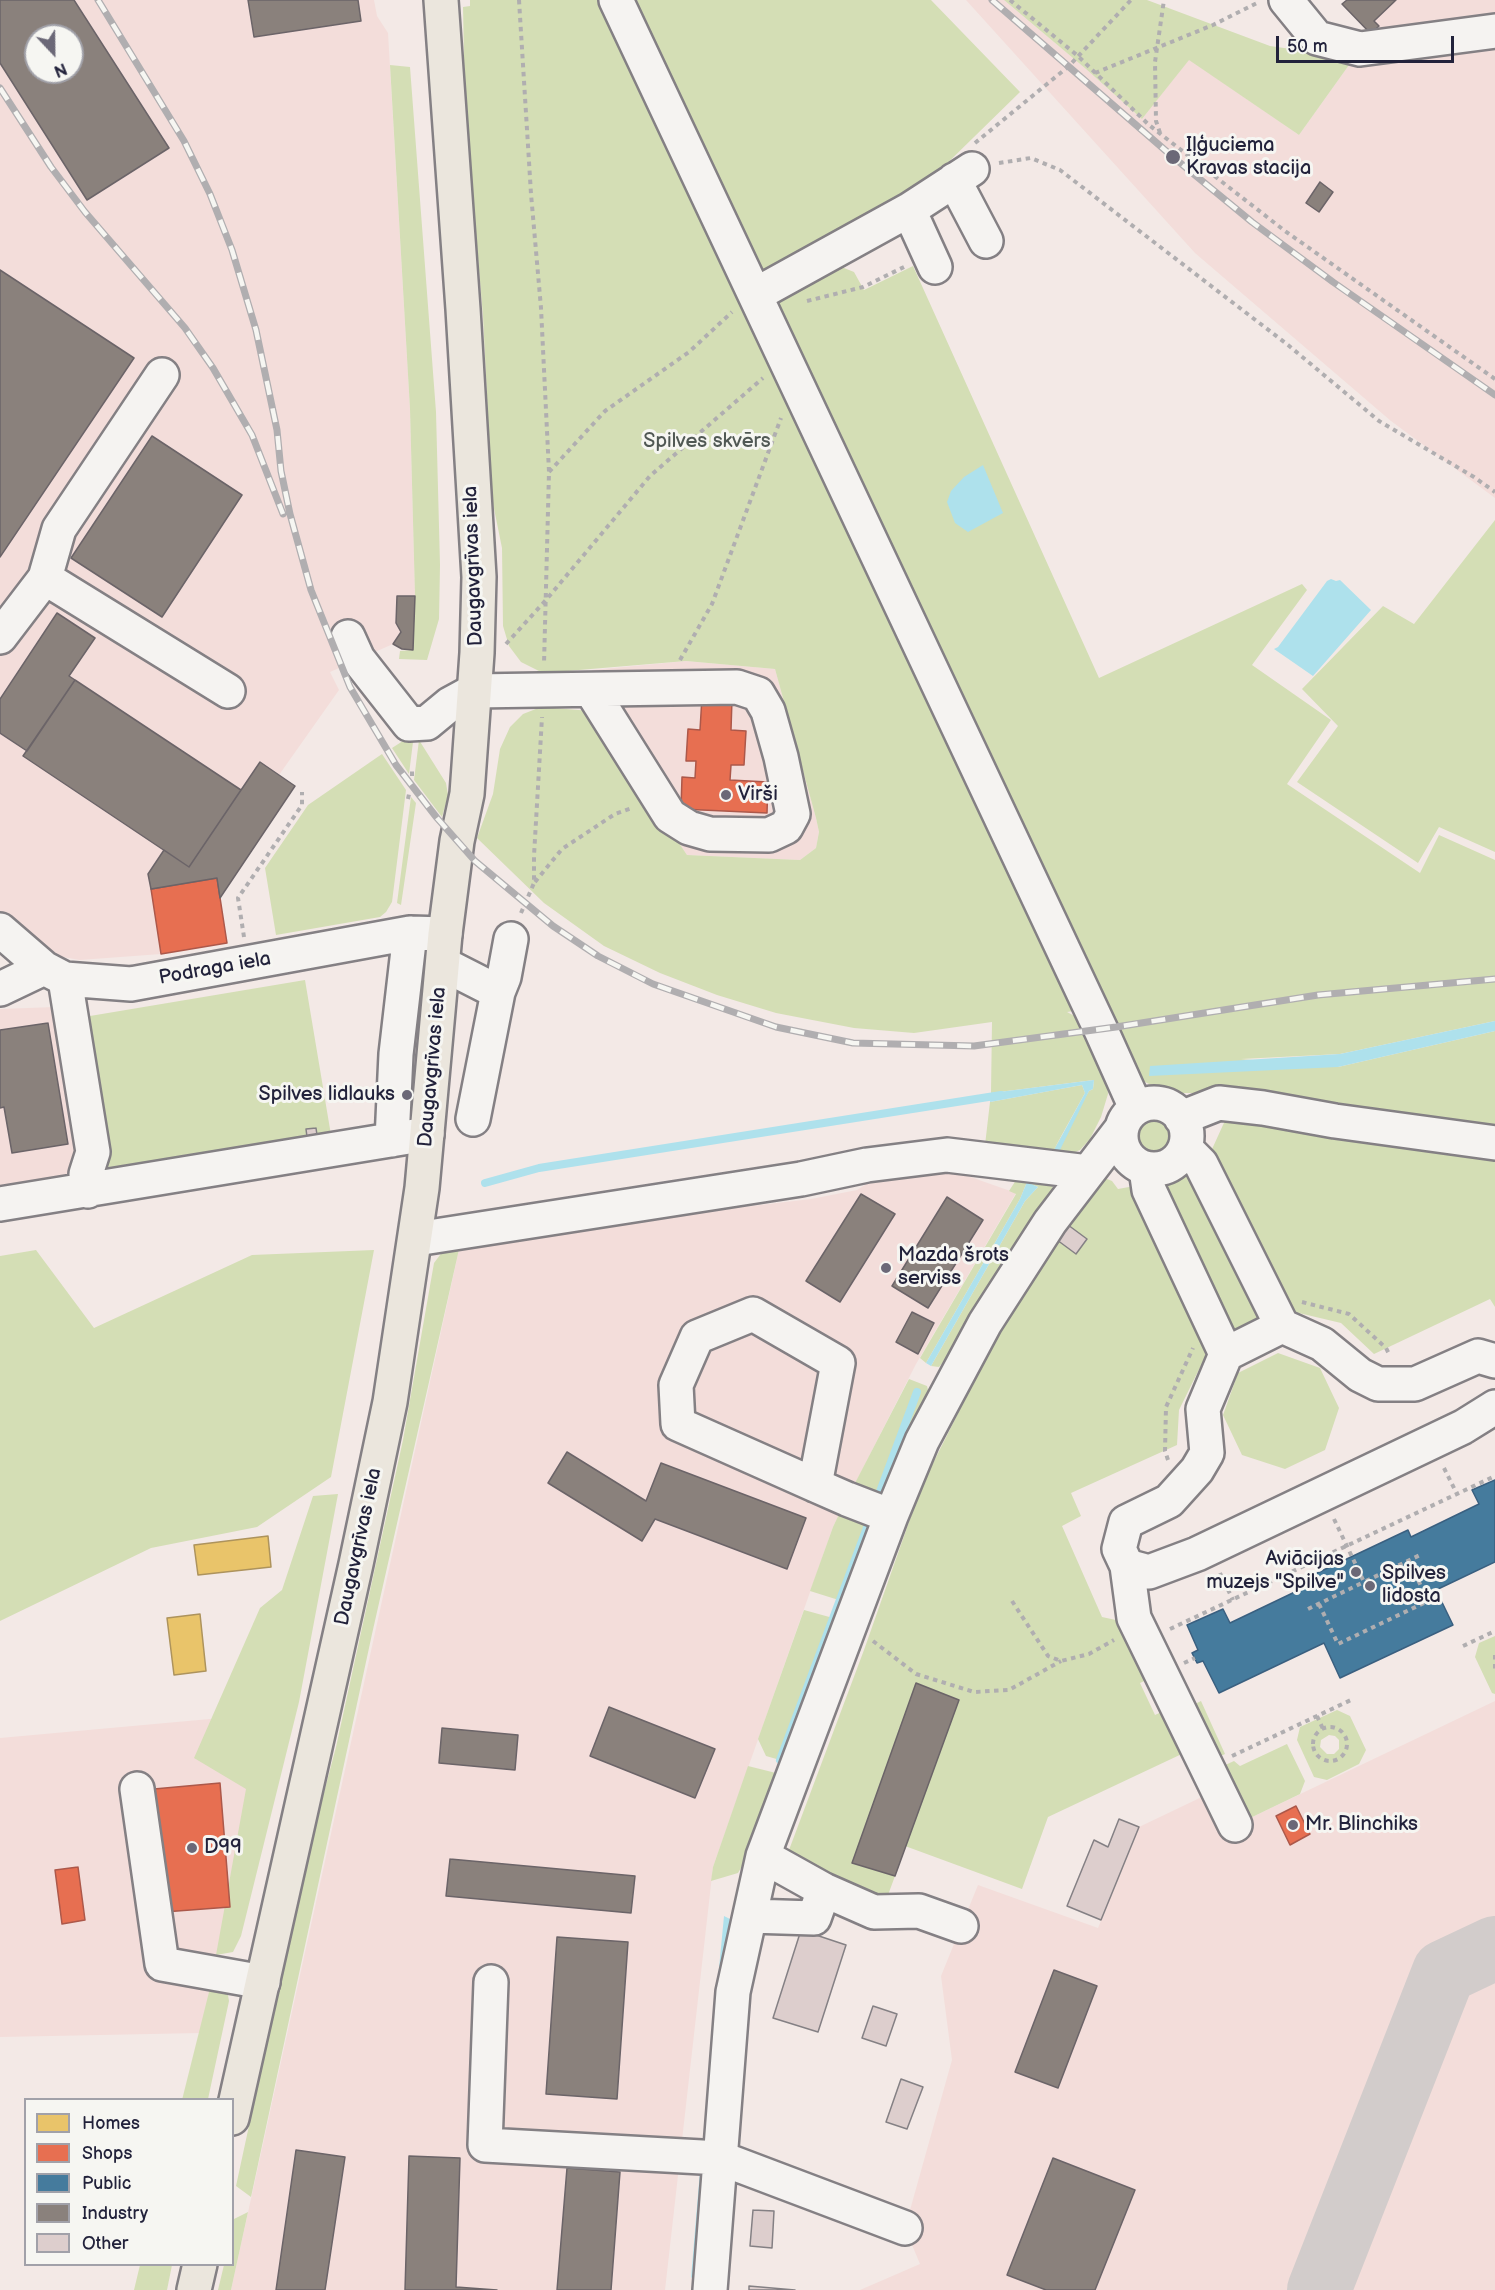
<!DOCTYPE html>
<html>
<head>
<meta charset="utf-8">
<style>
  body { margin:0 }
  #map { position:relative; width:1495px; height:2290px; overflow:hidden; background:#f3e9e6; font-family:"Balsamiq Sans",sans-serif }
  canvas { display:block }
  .legend { position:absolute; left:24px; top:2098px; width:210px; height:168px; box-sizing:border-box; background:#f6f6f2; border:2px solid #a1a1a9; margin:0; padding:8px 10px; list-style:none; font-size:18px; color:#22223b }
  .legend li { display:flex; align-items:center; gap:12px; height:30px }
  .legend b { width:30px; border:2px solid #a1a1a9 }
  .north { position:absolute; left:24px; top:24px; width:60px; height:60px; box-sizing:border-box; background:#f6f6f2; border:2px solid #a1a1a9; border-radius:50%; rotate:158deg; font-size:16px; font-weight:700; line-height:24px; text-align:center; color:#22223b }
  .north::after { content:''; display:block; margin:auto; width:21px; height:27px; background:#6b6877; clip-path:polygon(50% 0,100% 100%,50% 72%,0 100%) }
  .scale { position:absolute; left:1276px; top:36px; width:178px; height:27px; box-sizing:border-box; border:3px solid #22223b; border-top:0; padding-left:8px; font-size:18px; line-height:21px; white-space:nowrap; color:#22223b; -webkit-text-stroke:4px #f6f6f2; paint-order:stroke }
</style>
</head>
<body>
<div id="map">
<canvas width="1495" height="2290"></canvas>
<ul class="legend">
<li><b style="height:16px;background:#e9c46a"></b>Homes</li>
<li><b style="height:16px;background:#e76f51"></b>Shops</li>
<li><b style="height:16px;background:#457b9d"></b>Public</li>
<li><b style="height:16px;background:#8a817c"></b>Industry</li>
<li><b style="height:16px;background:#ddcecd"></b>Other</li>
</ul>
<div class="north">N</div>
<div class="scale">50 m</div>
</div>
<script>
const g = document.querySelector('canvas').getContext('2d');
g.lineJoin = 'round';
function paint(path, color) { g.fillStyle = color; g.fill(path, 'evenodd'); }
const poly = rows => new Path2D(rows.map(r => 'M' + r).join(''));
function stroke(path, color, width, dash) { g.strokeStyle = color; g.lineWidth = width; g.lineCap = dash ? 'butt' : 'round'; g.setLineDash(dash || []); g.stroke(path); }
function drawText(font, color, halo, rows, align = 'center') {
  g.font = font + ' "Balsamiq Sans",sans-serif'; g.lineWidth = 6; g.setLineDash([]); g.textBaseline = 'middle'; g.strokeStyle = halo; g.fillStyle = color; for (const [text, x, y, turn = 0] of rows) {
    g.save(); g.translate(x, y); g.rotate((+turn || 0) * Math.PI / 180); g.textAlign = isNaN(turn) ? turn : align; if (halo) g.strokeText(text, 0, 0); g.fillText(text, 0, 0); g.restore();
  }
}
const built = poly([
  [0,0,374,0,377,16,388,33,410,409,415,596,413,650,402,649,393,644,330,672,339,690,279,775,220,897,227,943,161,954,80,960,0,946],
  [36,36,72,36,72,72,36,72],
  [966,0,1004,0,1086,69,1142,119,1189,59,1299,135,1371,34,1342,4,1347,0,1495,0,1495,498,1391,421,1195,253],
  [686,661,775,669,816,818,819,832,816,848,800,860,687,855,591,711,592,670],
  [55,1007,80,1182,0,1197,0,1009],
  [945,1168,1016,1193,916,1364,833,1527,713,1867,665,2290,231,2290,460,1245,684,1214,811,1199,857,1190,879,1176],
  [1495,1701,1495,2290,860,2290,920,2264,905,2228,952,2060,941,1976,978,1885,1098,1928,1139,1827,1206,1795,1225,1830],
  [265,1714,201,2033,0,2037,0,1738]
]);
const green = poly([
  [470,0,931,0,1020,92,928,182,830,242,844,268,854,272,864,290,913,266,1099,678,1302,584,1307,590,1252,665,1331,720,1287,784,1420,873,1439,835,1495,860,1495,1021,1340,1054,1241,1059,1338,1067,1495,1031,1495,1125,1370,1113,1229,1093,1168,1093,1145,1082,1139,1074,1106,1006,1067,1012,1082,1020,1107,1081,1108,1094,1101,1117,1090,1139,1080,1150,1068,1155,985,1145,990,1102,1082,1085,1085,1093,1053,1151,1089,1091,1093,1089,1094,1080,991,1093,992,1022,914,1033,854,1028,776,1013,717,995,660,973,604,946,544,903,477,838,493,794,500,749,510,727,523,714,541,707,591,711,687,855,800,860,816,848,819,832,816,818,775,669,686,661,543,673,521,662,509,646,503,626,502,548,489,484,487,396,483,316,465,107,463,7,470,6],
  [1004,0,1147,0,1270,46,1354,58,1299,135,1189,60,1142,119,1086,69],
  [390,65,410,67,436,412,440,565,439,619,427,660,399,659,400,651,413,650,415,596,410,409],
  [1495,520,1495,852,1439,827,1418,863,1297,782,1338,726,1302,689,1383,606,1414,624],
  [409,737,413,742,409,774,392,748],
  [419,740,446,783,448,795,442,817,414,780],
  [382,754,406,790,392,902,386,912,380,917,276,935,265,868,308,805],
  [411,797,416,803,401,905,397,903],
  [305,980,331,1135,108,1171,84,1017],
  [1228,1114,1495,1156,1495,1307,1490,1299,1374,1354,1341,1323,1282,1309,1208,1158],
  '1133 1138a21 21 0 1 1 42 0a21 21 0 1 1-42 0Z',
  [1191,1165,1266,1317,1227,1335,1155,1184],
  [1018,1177,1046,1178,1053,1185,1051,1195,962,1340,939,1367,931,1366,1025,1201,1038,1187,1027,1182,1020,1199,926,1363,920,1358,1016,1194,1009,1191],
  [1102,1177,1112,1181,1118,1189,1129,1187,1140,1191,1213,1341,1179,1410,1177,1445,1071,1493,1081,1516,1062,1526,1102,1617,1125,1622,1151,1678,1140,1683,1155,1715,1166,1710,1186,1752,1048,1817,1022,1889,905,1846,959,1700,916,1683,852,1863,895,1876,888,1895,872,1901,786,1858,864,1650,922,1485,1011,1308,1053,1237,1076,1253,1087,1240,1069,1226],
  [460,1245,372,1634,251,2197,236,2186,306,1861,336,1747,403,1440,434,1263,446,1247],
  [36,1250,94,1328,252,1255,374,1250,331,1477,257,1527,151,1548,0,1621,0,1256],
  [1278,1353,1320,1368,1339,1408,1325,1450,1285,1469,1242,1455,1223,1415,1238,1373],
  [909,1379,927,1386,929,1394,887,1492,878,1497,854,1485],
  [338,1494,299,1702,241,1936,233,1952,216,1955,246,1789,194,1758,260,1608,282,1590,313,1496],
  [842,1508,877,1525,845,1602,810,1591,833,1527],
  [804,1610,833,1618,839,1628,789,1761,780,1760,766,1756,758,1739],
  [1495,1636,1495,1694,1492,1693,1475,1657,1479,1643],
  [1201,1701,1225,1754,1216,1758,1191,1706],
  [1337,1710,1350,1716,1366,1750,1359,1764,1327,1780,1314,1777,1297,1740,1300,1727],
  [1329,1735,1335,1736,1339,1740,1339,1749,1334,1754,1327,1754,1320,1747,1321,1740],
  [1287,1744,1305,1781,1300,1794,1246,1820,1221,1767,1234,1761,1240,1766],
  [748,1766,776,1773,779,1781,753,1847,738,1873,711,1881,713,1867],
  [212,1980,226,1984,229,2001,208,2099,182,2100],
  [248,2212,231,2290,218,2290,224,2265,232,2264,234,2219],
  [140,2265,172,2265,167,2290,134,2290]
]);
const water = poly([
  [983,465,1003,513,968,532,955,523,947,502,951,491,964,477],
  [1331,579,1336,581,1340,580,1371,610,1313,676,1274,649,1278,647,1327,581],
  [1495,1021,1495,1031,1338,1067,1149,1076,1150,1066,1340,1054],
  [1094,1080,1093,1089,1089,1091,1058,1154,1053,1152,1085,1093,1082,1085,990,1102,991,1093],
  [1027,1182,1038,1187,1025,1201,931,1366,926,1363,1020,1199],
  [724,1916,730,1919,707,2131,715,2010],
  [704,2170,698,2271,691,2278,700,2171]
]);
const homes = poly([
  [268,1536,271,1567,198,1575,194,1545,268,1536],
  [200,1614,206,1671,174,1675,167,1618,200,1614]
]);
const shops = poly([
  [702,697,732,699,731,730,746,731,744,765,731,765,730,780,768,782,767,813,681,809,682,777,695,778,696,761,686,761,688,729,700,730,702,697],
  [217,878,227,943,161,954,151,889,217,878],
  [220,1783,230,1907,164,1912,154,1789,220,1783],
  [1296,1806,1310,1834,1290,1845,1276,1816,1296,1806],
  [78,1867,85,1920,62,1924,55,1870,78,1867]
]);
const public = poly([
  [1495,1480,1495,1562,1436,1590,1453,1625,1340,1678,1324,1643,1219,1693,1203,1661,1197,1663,1192,1653,1198,1650,1187,1625,1223,1609,1230,1623,1299,1590,1296,1583,1408,1530,1411,1537,1479,1504,1472,1490,1495,1480]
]);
const industry = poly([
  [0,0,74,0,169,148,87,200,0,63,0,0],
  [36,36,72,36,72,72,36,72,36,36],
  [248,0,358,0,361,21,254,37,248,0],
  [1347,0,1396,0,1374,21,1379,26,1371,34,1342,4,1347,0],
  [1320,182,1333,192,1319,212,1306,203,1320,182],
  [0,270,134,358,0,557,0,270],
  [152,436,242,495,162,617,71,558,152,436],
  [397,596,415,596,413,650,402,649,393,644,401,632,396,623,397,596],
  [57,613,95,638,69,676,75,680,27,751,0,733,0,699,57,613],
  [75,680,241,790,189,867,23,756,75,680],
  [260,762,295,786,220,898,217,878,151,889,148,874,164,850,189,867,260,762],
  [48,1023,68,1144,12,1153,4,1107,0,1108,0,1030,48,1023],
  [861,1194,895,1214,840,1302,806,1281,861,1194],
  [947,1197,983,1220,928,1308,892,1286,947,1197],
  [912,1312,934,1323,918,1354,896,1342,912,1312],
  [567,1452,646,1501,661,1463,806,1518,787,1569,655,1519,642,1541,548,1483,567,1452],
  [916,1683,959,1700,895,1876,852,1863,916,1683],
  [609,1707,715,1749,695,1798,590,1756,609,1707],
  [442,1728,518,1735,515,1770,439,1763,442,1728],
  [450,1859,635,1876,631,1913,446,1896,450,1859],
  [557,1937,628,1942,617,2099,546,2094,557,1937],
  [1054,1970,1097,1986,1058,2088,1015,2072,1054,1970],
  [296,2150,345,2157,325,2290,276,2290,296,2150],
  [409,2156,460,2158,456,2287,497,2290,405,2290,409,2156],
  [1053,2158,1135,2190,1095,2290,1046,2290,1007,2275,1053,2158],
  [567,2168,620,2172,611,2290,557,2290,567,2168]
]);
const stream = poly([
  [485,1183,539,1168,1001,1095],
  [878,1497,917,1392],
  [780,1760,868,1525]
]);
const taxiway = poly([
  [1319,2290,1444,1972,1495,1948]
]);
const building = poly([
  [316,1128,317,1135,307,1137,306,1129,316,1128],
  [1064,1222,1087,1239,1076,1254,1053,1237,1064,1222],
  [1119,1819,1139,1827,1101,1920,1067,1906,1094,1840,1108,1847,1119,1819],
  [801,1930,846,1945,818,2032,773,2018,801,1930],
  [873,2006,897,2014,886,2046,862,2038,873,2006],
  [901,2079,923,2087,907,2129,886,2122,901,2079],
  [753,2210,774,2211,772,2248,750,2246,753,2210],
  [749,2286,795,2290,749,2290,749,2286]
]);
const path = poly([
  [519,0,531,194,541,308,549,472,544,664],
  [1010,0,1078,56,1149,125,1285,231,1495,379],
  [1095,73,1213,25,1259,2],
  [1160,133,1156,121,1155,62,1164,0],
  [975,143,1069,66,1131,0],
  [999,163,1031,158,1060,170,1288,345,1379,421,1474,477,1495,492],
  [807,301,863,287,904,267],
  [549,472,605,411,689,352,732,312],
  [506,644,546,600,650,476,763,378],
  [680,660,712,604,781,418],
  [412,776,412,771],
  [408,799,409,794],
  [535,882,562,849,615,814,632,808],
  [521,913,534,883,534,856,542,717],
  [244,937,238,898,302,805,302,792],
  [1302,1302,1349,1314,1386,1348,1390,1356],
  [1168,1460,1165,1451,1166,1407,1193,1348],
  [1444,1468,1457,1494],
  [1334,1519,1364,1582,1420,1555],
  [1220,1573,1233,1600],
  [1012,1601,1048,1656,1061,1661,1089,1654,1114,1640],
  [1319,1604,1338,1644,1428,1601,1409,1561],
  [1308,1609,1364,1582],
  [1170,1629,1495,1476],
  [873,1641,916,1674,974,1692,1009,1690,1061,1661],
  [1463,1646,1495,1631],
  [1495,1655,1495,1669],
  [1184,1663,1195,1658],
  [1317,1716,1323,1729],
  '1313 1744a17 17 0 1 1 34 0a17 17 0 1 1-34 0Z',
  [1232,1756,1351,1700]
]);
const minor = poly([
  [616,0,1101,1030,1136,1108],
  [1286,0,1317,38,1360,49,1495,31],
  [954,180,986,241],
  [909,210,935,267],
  [755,295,909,210,972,169],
  [45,578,228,691],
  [0,637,45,578,59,529,162,375],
  [348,637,358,659,409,724,427,723,450,704,474,691,737,687,758,694,768,711,781,757,793,814,786,827,769,835,710,834,689,828,670,816,591,690],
  [0,930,44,968,65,979,131,984,410,933,445,934],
  [443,964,498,992],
  [65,979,93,1152,86,1174,88,1191],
  [0,989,44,968],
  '1121 1136a33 33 0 1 1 66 0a33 33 0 1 1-66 0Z',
  [1181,1118,1219,1103,1263,1108,1335,1121,1495,1143],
  [473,1119,498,992,504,977,511,939],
  [392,1140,396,1054,410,933],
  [1185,1148,1201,1164,1282,1326,1322,1344,1360,1375,1378,1384,1415,1384,1478,1356,1495,1361],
  [1146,1169,1149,1190,1226,1354],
  [0,1204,427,1134],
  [416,1239,801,1179,867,1165,947,1155,1088,1172],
  [1282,1326,1226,1354,1203,1409,1207,1453,1197,1470,1169,1501,1126,1522,1119,1549,1127,1566,1149,1572,1197,1554,1463,1427,1495,1407],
  [815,1485,838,1363,753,1314,697,1337,676,1385,678,1424,815,1485,847,1499,891,1516],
  [1127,1566,1134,1618,1235,1825],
  [137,1789,162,1964,263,1982],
  [763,1856,824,1890,874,1912,919,1911,961,1926],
  [750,1916,814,1918,824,1890],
  [491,1982,485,2145,720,2158,905,2228],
  [710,2290,733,1992,763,1856,891,1516,922,1441,985,1323,1050,1222,1122,1128]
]);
const major = poly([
  [232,2118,356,1564,390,1402,422,1188,445,934,457,841,467,794,477,653,479,577,463,309,441,0],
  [194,2290,200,2264]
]);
const rail = poly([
  [98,0,184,141,210,194,232,250,256,330,277,430,281,471,290,514,311,590,350,687,396,765,437,818,475,861,553,926,598,956,653,984,776,1027,853,1043,974,1046,1116,1027,1318,995,1495,979],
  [992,0,1173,157,1252,222,1333,282,1495,395],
  [0,88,51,167,85,212,185,328,213,368,252,435,283,514]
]);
const markers = [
  [1173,157,8,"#6b6877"],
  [726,795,6,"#6b6877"],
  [407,1095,6,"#6b6877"],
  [886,1268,6,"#6b6877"],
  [1356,1572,6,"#6b6877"],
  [1370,1586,6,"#6b6877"],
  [1293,1825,6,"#6b6877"],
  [192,1848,6,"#6b6877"]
];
const poiNames = [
  ["Iļģuciema",1186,146],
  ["Kravas stacija",1186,169],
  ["Virši",738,795],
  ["Spilves lidlauks",395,1095,"right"],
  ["Mazda šrots",898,1256],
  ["serviss",898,1279],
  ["Aviācijas",1344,1560,"right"],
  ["muzejs \"Spilve\"",1344,1583,"right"],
  ["Spilves",1382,1574],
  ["lidosta",1382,1597],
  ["Mr. Blinchiks",1305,1825],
  ["D99",204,1848]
];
const parkNames = [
  ["Spilves skvērs",707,442]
];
const streetNames = [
  ["Daugavgrīvas iela",474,566,-92],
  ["Podraga iela",215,969,-10],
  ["Daugavgrīvas iela",433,1067,-85],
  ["Daugavgrīvas iela",359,1547,-78]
];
paint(built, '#f3ddda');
paint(green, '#d4deb5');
paint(water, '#aee1ec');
paint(homes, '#e9c46a');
stroke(homes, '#ad935c', 1.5);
paint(shops, '#e76f51');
stroke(shops, '#ac584a', 1.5);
paint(public, '#457b9d');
stroke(public, '#3a6080', 1.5);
paint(industry, '#8a817c');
stroke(industry, '#6b6468', 1.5);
stroke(stream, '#aee1ec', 8);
stroke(taxiway, '#d2cccb', 64);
paint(building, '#ddcecd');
stroke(building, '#848084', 1.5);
stroke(minor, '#848084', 38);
stroke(major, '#848084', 38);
stroke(path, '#b0aeb0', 4, [4.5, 4.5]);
stroke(minor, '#f5f3f1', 33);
stroke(major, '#ebe6dd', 33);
stroke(rail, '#b0aeb0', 7);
stroke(rail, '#f6f6f2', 4.5, [14]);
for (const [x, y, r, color] of markers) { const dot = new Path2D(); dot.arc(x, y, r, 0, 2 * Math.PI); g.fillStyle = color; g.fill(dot); stroke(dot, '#f6f6f2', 2); }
drawText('20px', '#22223b', '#f6f6f2', poiNames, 'left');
drawText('20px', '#505854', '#f6f6f2', parkNames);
drawText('20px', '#22223b', '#f6f6f2', streetNames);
</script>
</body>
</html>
